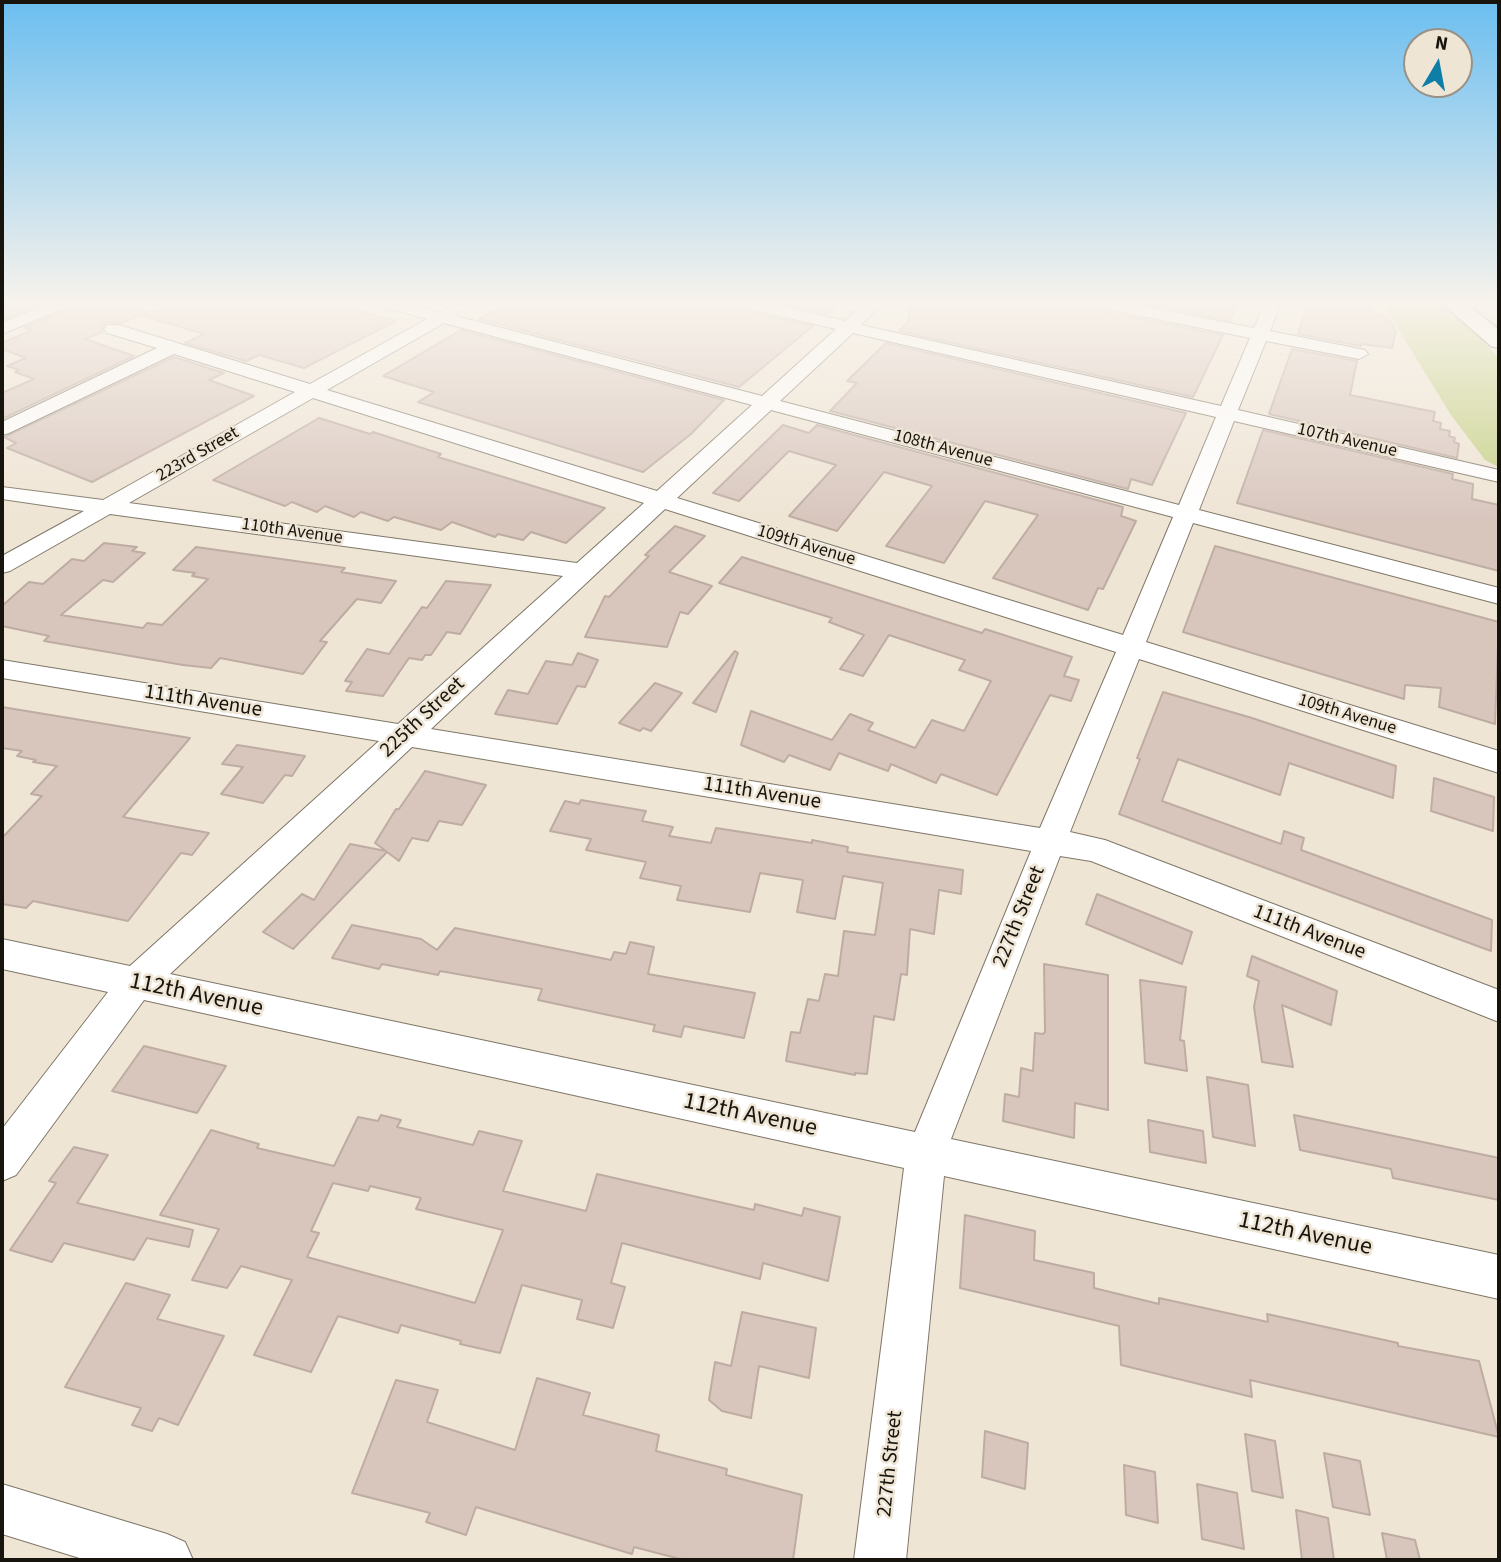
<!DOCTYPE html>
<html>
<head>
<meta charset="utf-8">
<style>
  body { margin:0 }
  #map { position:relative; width:1501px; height:1562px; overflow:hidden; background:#efe5d5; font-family:"Source Sans 3",sans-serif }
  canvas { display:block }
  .frame { position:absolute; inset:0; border:4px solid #17140e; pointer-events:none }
  .north { position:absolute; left:1403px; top:28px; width:70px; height:70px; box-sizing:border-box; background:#efe5d5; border:2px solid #999185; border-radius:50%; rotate:10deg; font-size:19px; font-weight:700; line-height:28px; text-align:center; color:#17140e }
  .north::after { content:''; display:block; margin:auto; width:24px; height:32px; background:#0e7ea6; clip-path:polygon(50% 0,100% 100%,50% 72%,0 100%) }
</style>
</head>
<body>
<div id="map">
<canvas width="1501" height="1562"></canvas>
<div class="frame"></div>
<div class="north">N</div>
</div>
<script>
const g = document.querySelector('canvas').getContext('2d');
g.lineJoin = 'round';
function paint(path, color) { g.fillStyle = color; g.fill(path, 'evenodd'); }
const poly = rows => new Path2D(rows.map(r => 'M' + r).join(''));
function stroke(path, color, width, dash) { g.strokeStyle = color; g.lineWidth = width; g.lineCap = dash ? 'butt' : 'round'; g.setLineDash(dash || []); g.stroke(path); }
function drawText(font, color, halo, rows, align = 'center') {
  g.font = font + ' "Source Sans 3",sans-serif'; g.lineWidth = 5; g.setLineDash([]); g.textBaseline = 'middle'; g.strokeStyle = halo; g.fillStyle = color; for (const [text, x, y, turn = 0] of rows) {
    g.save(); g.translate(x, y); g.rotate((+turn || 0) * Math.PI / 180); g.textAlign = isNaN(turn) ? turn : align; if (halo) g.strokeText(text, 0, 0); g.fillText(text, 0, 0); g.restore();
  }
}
const green = poly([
  [1382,303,1447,303,1499,358,1499,467,1485,460,1451,415]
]);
const building = poly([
  [2,303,43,303,2,320,2,303],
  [75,303,118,303,147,312,122,323,107,322,102,327,103,332,85,339,134,356,2,419,2,393,34,379,15,372,19,370,7,366,26,358,2,349,2,343,32,330,24,328,71,308,75,303],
  [175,303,331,303,396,321,304,368,259,355,246,361,185,343,204,334,143,316,175,303],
  [508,303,733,303,737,309,813,326,739,387,479,319,508,303],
  [778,303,839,303,827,314,778,303],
  [910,303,1092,303,1101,311,1223,335,1193,397,899,331,908,322,910,303],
  [1141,303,1238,303,1230,321,1141,303],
  [1308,303,1336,303,1372,309,1370,314,1388,317,1396,331,1392,348,1361,344,1361,346,1298,334,1308,303],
  [461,330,724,400,691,434,643,472,418,402,434,392,383,376,461,330],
  [886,343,1186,413,1152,485,1131,479,1128,489,830,411,857,383,847,381,886,343],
  [1292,349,1357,361,1350,395,1435,412,1433,421,1441,423,1440,429,1450,431,1449,436,1455,438,1454,442,1459,444,1457,458,1269,414,1292,349],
  [174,357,224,373,209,380,254,396,92,482,7,448,16,443,4,437,174,357],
  [319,418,370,434,373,432,441,454,438,457,605,508,566,543,531,532,523,540,498,534,495,537,452,522,441,530,394,517,388,521,361,512,354,517,325,506,317,512,292,502,285,506,213,480,319,418],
  [783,425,809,433,817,425,1123,507,1121,516,1136,521,1103,589,1098,588,1088,610,993,578,1038,515,985,501,944,563,886,546,932,486,884,472,837,531,789,516,836,465,789,451,739,501,713,493,783,425],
  [1263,430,1453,474,1452,479,1473,484,1472,499,1499,505,1499,571,1237,503,1263,430],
  [675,526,705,536,669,572,712,586,688,614,680,612,667,647,585,637,605,596,609,597,649,556,645,555,675,526],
  [104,543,137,547,132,551,145,553,113,582,103,580,61,615,143,628,147,623,162,625,208,579,192,576,195,573,173,570,196,547,345,568,341,572,396,581,381,603,357,599,320,641,327,642,303,674,220,658,211,668,183,665,44,641,49,636,2,626,2,606,29,582,43,584,72,559,84,561,104,543],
  [1215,546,1499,622,1495,724,1439,707,1441,688,1405,685,1404,699,1183,632,1215,546],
  [742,557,982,633,985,629,1072,657,1064,676,1079,680,1071,701,1050,695,997,795,941,774,936,783,891,764,888,771,839,753,830,770,789,755,784,762,741,745,751,711,832,740,850,714,873,723,868,730,915,748,932,720,964,731,991,681,959,670,965,660,889,635,863,676,840,669,864,635,829,622,832,618,719,583,742,557],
  [446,581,491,585,460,634,447,632,431,655,425,655,422,660,409,658,383,696,346,691,352,682,345,681,367,649,389,654,422,607,427,608,446,581],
  [735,651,738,653,716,712,693,703,735,651],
  [578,653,598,660,585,687,577,686,557,724,495,714,508,690,528,694,546,661,572,665,578,653],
  [655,683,682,693,651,731,643,728,640,731,619,723,655,683],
  [1163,692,1252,718,1396,766,1393,798,1289,763,1280,795,1178,759,1162,801,1281,844,1284,831,1304,838,1301,850,1492,920,1491,951,1119,814,1140,759,1137,758,1163,692],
  [2,707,190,738,123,817,209,833,192,855,181,853,128,921,33,901,26,908,2,904,2,838,42,796,31,794,57,766,33,762,36,760,17,756,22,751,2,748,2,707],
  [237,745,244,746,305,756,292,776,285,775,263,803,221,794,243,767,222,764,237,745],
  [425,771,486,785,462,825,439,821,428,841,412,838,399,861,387,852,293,949,263,932,302,894,314,900,350,844,386,851,375,843,396,809,399,809,425,771],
  [1434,778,1494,797,1493,831,1431,811,1434,778],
  [581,800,646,811,642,821,673,827,669,836,711,843,716,828,812,843,812,840,848,847,847,852,963,870,961,894,939,890,934,934,910,929,907,975,901,974,894,1020,874,1016,867,1074,855,1073,855,1075,786,1061,791,1032,800,1033,808,999,819,1001,825,974,838,976,844,931,875,935,883,883,843,876,835,919,797,912,803,880,760,873,750,912,677,900,681,886,640,878,646,862,586,850,591,839,550,831,565,801,579,804,581,800],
  [1097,894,1192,932,1182,964,1086,924,1097,894],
  [352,925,421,939,437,950,455,928,611,960,614,952,626,954,630,942,654,947,648,974,755,993,744,1038,684,1026,681,1037,653,1031,655,1025,538,1000,542,989,440,971,438,975,382,964,379,969,332,958,352,925],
  [1252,956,1337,991,1331,1025,1282,1005,1293,1067,1262,1062,1254,1007,1259,981,1247,976,1252,956],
  [1044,964,1108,975,1108,1110,1075,1103,1074,1138,1003,1121,1005,1094,1019,1097,1021,1068,1033,1071,1035,1033,1043,1034,1045,1032,1044,964],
  [1140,980,1186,987,1180,1040,1184,1041,1187,1071,1145,1063,1140,980],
  [144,1046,226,1066,197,1113,112,1091,144,1046],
  [1207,1077,1248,1085,1255,1146,1213,1137,1207,1077],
  [381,1115,401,1120,397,1127,473,1145,479,1131,522,1141,503,1191,586,1211,597,1174,754,1210,755,1204,802,1216,804,1208,840,1217,828,1281,763,1263,760,1279,622,1243,611,1283,625,1287,613,1328,577,1319,582,1300,522,1285,500,1353,460,1344,461,1341,401,1325,398,1333,338,1316,311,1372,254,1355,292,1280,241,1266,227,1288,192,1280,219,1229,160,1215,211,1130,259,1144,257,1148,334,1166,358,1117,378,1121,381,1115],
  [333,1183,368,1191,370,1186,421,1198,416,1209,503,1230,475,1303,307,1257,319,1233,311,1231,333,1183],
  [1294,1115,1499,1158,1499,1200,1393,1178,1391,1169,1300,1150,1294,1115],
  [1148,1120,1203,1131,1206,1163,1150,1152,1148,1120],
  [74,1147,108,1155,77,1203,193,1230,189,1247,147,1238,134,1260,64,1243,52,1262,10,1250,56,1183,49,1181,74,1147],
  [965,1215,1035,1231,1034,1260,1094,1273,1094,1288,1159,1304,1159,1298,1268,1322,1267,1314,1398,1343,1398,1346,1479,1361,1499,1437,1250,1380,1252,1397,1121,1365,1119,1326,960,1288,965,1215],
  [126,1283,170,1295,157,1319,224,1336,178,1425,159,1418,152,1431,132,1425,141,1408,65,1387,126,1283],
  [742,1312,816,1328,809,1378,759,1366,751,1418,722,1411,709,1400,715,1362,731,1366,742,1312],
  [537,1378,590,1393,583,1415,659,1435,656,1451,727,1469,726,1475,802,1495,793,1560,684,1560,634,1547,632,1554,476,1507,466,1535,426,1522,430,1513,352,1493,396,1380,438,1390,427,1422,515,1450,537,1378],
  [985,1431,1028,1443,1025,1489,982,1477,985,1431],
  [1245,1434,1275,1441,1283,1498,1252,1491,1245,1434],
  [1324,1453,1360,1461,1370,1515,1333,1507,1324,1453],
  [1124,1465,1155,1472,1158,1523,1126,1515,1124,1465],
  [1197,1484,1237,1493,1244,1549,1202,1539,1197,1484],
  [1296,1510,1328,1518,1334,1560,1302,1560,1296,1510],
  [1382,1533,1415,1540,1420,1560,1387,1560,1382,1533]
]);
const minor = poly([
  [50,303,72,303,70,306,2,334,2,323,50,303],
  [379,303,406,303,439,312,451,307,459,312,456,316,762,396,836,329,738,306,736,303,766,303,845,321,865,303,883,303,861,325,1221,406,1250,338,1102,308,1094,303,1127,303,1254,328,1265,303,1281,303,1270,331,1365,350,1368,354,1359,359,1266,341,1238,410,1499,470,1499,482,1234,421,1199,510,1499,588,1499,604,1193,523,1146,642,1499,751,1499,773,1139,659,1070,832,1105,840,1499,990,1499,1022,1091,861,1060,856,951,1139,1499,1255,1499,1299,944,1176,906,1560,854,1560,904,1168,144,1000,16,1175,2,1181,2,1129,108,992,2,969,2,939,130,966,379,741,2,678,2,660,398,724,563,576,110,514,10,571,2,573,2,556,84,511,2,499,2,487,103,500,295,392,174,354,9,433,2,435,2,422,157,348,107,333,104,329,107,325,119,325,310,384,427,319,381,306,379,303],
  [444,323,752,405,657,491,327,390,444,323],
  [853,333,1216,417,1179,505,780,401,853,333],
  [313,398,644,503,577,563,129,503,313,398],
  [771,410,1173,517,1123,635,677,498,771,410],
  [665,509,1116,652,1040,828,431,729,665,509],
  [412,747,1031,851,915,1132,170,974,412,747],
  [2,1484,167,1534,185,1542,193,1560,86,1560,2,1534,2,1484]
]);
const highway = poly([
  [1442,303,1466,303,1499,330,1499,348,1491,346,1442,303]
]);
const farStreetnames = [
  ["107th Avenue",1347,441,13],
  ["108th Avenue",943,449,15],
  ["223rd Street",198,455,-30],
  ["110th Avenue",292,532,8],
  ["109th Avenue",806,546,17],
  ["109th Avenue",1347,715,17]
];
const streetNames = [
  ["111th Avenue",203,702,9],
  ["225th Street",423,718,-43],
  ["111th Avenue",762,794,9],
  ["227th Street",1020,917,-68],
  ["111th Avenue",1309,933,21],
  ["227th Street",891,1464,-84]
];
const nearStreetnames = [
  ["112th Avenue",196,996,12],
  ["112th Avenue",750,1116,12],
  ["112th Avenue",1305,1235,12]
];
paint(green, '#c5d185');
paint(building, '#d8c6bd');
stroke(building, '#beaca3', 2);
stroke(minor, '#7f7768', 2);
stroke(highway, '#7f7768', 3);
paint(minor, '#fff');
paint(highway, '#fff');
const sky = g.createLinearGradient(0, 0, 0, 522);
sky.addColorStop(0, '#6bbef0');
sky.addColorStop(0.58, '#f8f3ec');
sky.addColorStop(1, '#f8f3ec00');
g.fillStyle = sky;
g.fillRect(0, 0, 1501, 522);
drawText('18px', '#17140e', '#efe5d5', farStreetnames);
drawText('21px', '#17140e', '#efe5d5', streetNames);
drawText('24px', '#17140e', '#efe5d5', nearStreetnames);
</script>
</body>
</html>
